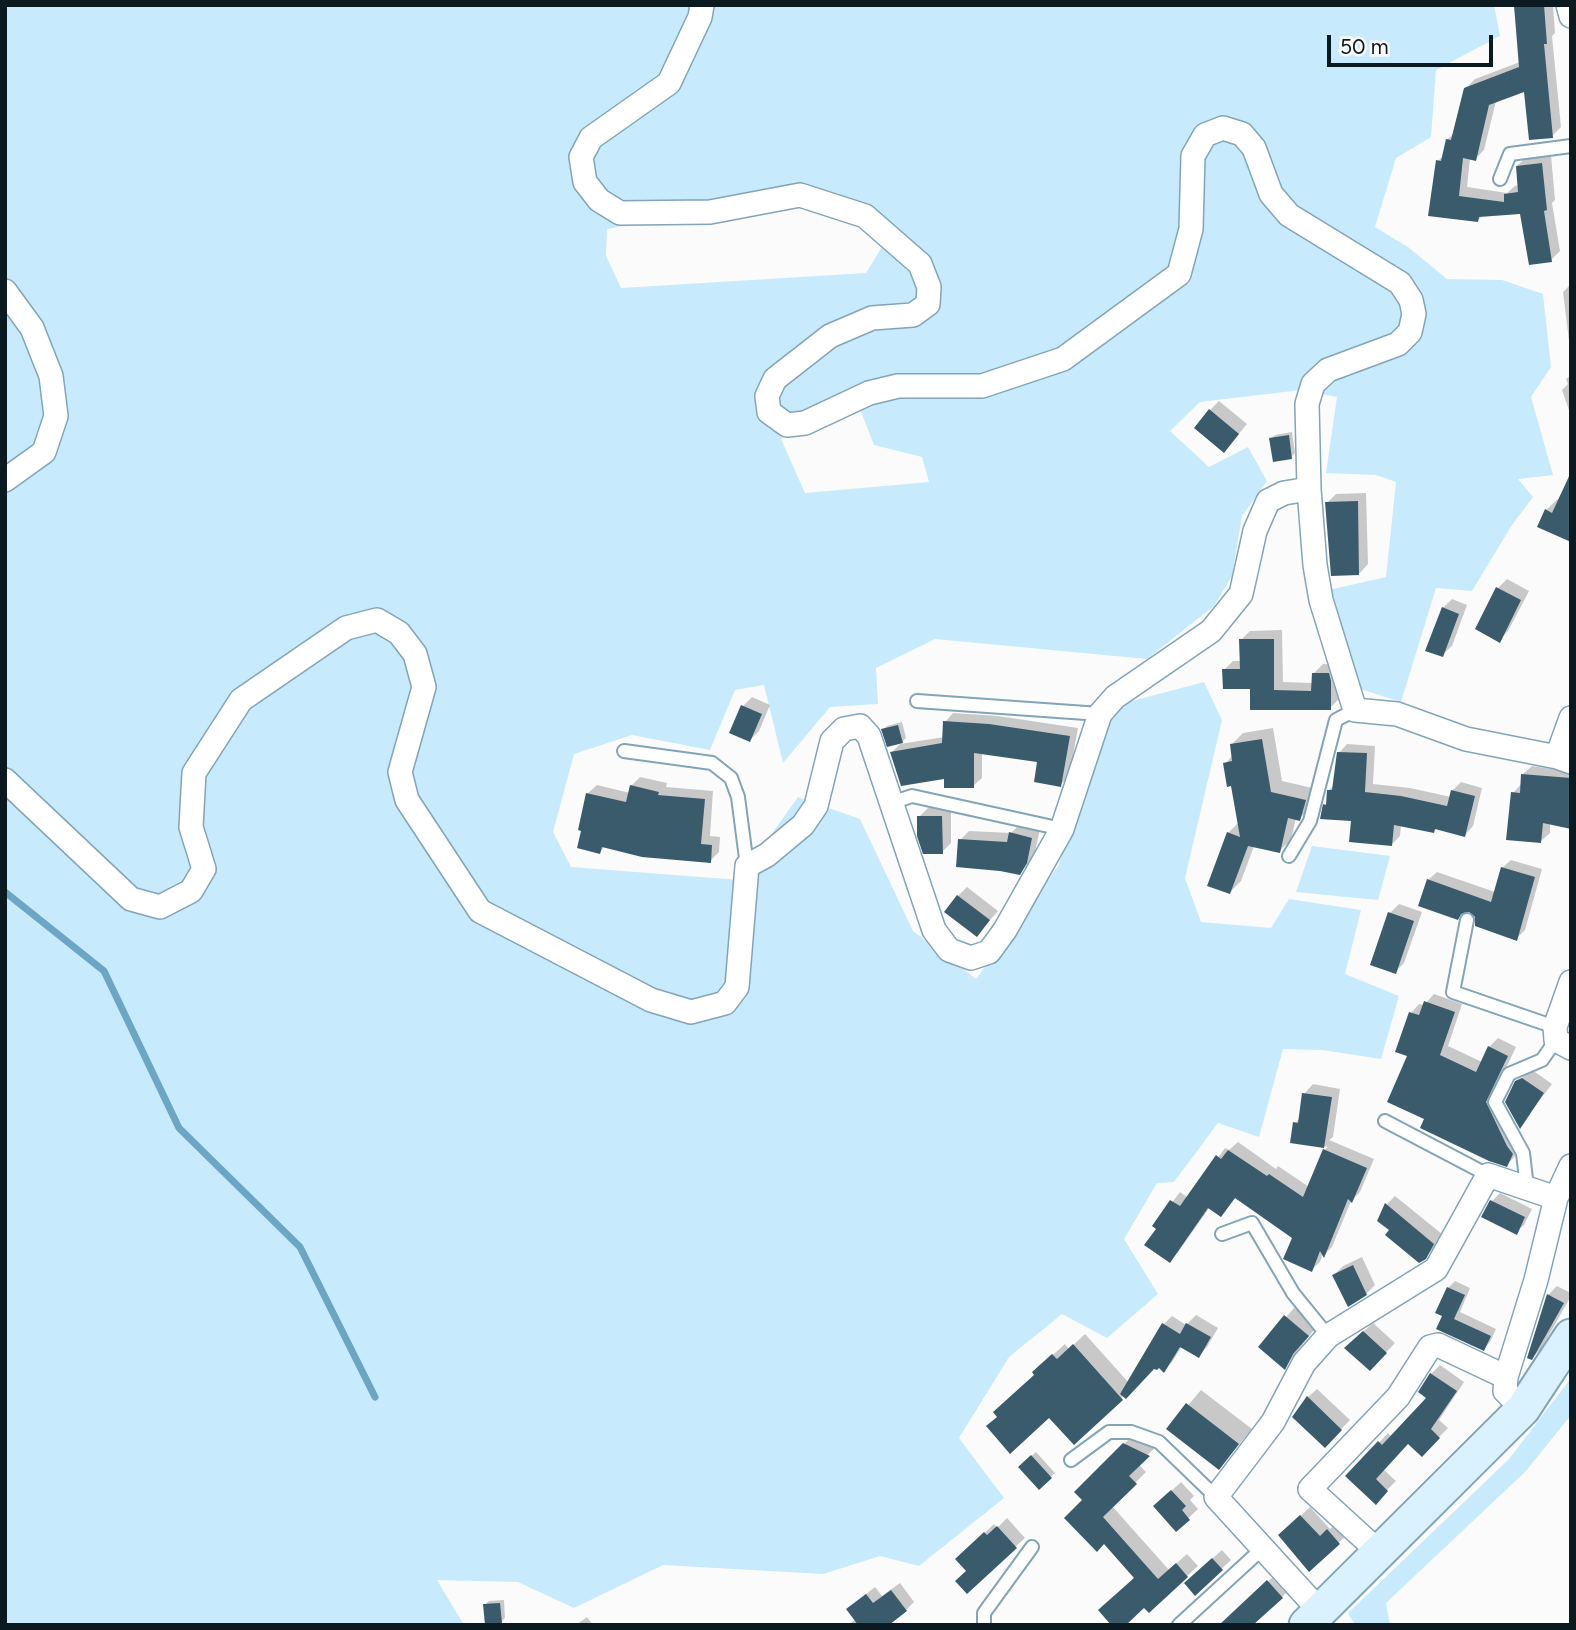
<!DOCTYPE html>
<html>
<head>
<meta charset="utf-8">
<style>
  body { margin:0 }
  #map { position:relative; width:1576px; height:1630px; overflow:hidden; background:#fbfbfb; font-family:Figtree,sans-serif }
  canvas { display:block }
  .frame { position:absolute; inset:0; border:7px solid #0b1920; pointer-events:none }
  .scale { position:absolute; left:1327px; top:35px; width:166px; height:32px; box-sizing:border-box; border:4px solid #0b1920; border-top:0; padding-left:9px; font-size:21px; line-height:24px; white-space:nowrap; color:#0b1920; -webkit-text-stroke:5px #fbfbfb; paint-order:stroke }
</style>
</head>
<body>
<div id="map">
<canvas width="1576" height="1630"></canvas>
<div class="frame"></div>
<div class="scale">50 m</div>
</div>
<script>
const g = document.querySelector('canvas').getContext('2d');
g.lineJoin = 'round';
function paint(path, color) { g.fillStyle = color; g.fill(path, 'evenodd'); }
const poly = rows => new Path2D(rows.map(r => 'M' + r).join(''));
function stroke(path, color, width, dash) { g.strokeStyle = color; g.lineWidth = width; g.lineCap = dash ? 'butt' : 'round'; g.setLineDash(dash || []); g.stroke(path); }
const green = poly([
  [5,5,1494,5,1500,36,1436,70,1431,137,1396,158,1375,227,1408,247,1447,279,1502,280,1543,294,1551,367,1531,397,1553,475,1518,479,1533,497,1512,525,1472,591,1436,588,1401,702,1354,687,1329,590,1386,577,1396,482,1376,475,1326,473,1337,397,1301,390,1200,402,1170,431,1209,467,1248,447,1267,481,1242,516,1232,576,1214,606,1147,659,935,639,876,668,878,704,830,707,783,763,764,685,735,690,710,750,632,735,574,754,553,832,571,867,739,880,798,797,860,819,913,931,976,979,1058,866,1117,705,1204,682,1222,720,1185,878,1201,922,1271,928,1289,899,1361,910,1345,974,1399,996,1381,1059,1322,1050,1283,1049,1259,1137,1218,1123,1174,1182,1157,1183,1124,1239,1158,1294,1107,1338,1062,1314,1009,1357,959,1438,1004,1498,919,1566,880,1556,823,1574,663,1565,574,1608,518,1582,437,1580,464,1625,5,1625],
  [801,188,885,242,866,273,621,288,606,256,607,229],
  [857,401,874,445,922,457,929,482,805,493,781,439],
  [1312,846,1390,856,1378,900,1296,892],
  [1571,1378,1571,1415,1526,1471,1386,1603,1390,1625,1355,1625,1348,1613,1509,1459]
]);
const shadow = poly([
  [1514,5,1553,5,1555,33,1552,36,1561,127,1552,136,1526,89,1496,101,1484,150,1475,159,1470,158,1467,187,1507,193,1515,186,1519,185,1517,166,1526,157,1551,155,1555,200,1552,203,1560,251,1551,260,1522,212,1483,215,1477,221,1430,214,1438,161,1444,155,1447,140,1455,132,1465,89,1475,79,1520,62],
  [1571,284,1571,341,1569,341,1563,292],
  [1571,375,1571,416,1562,390,1568,384,1566,379],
  [1219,401,1247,424,1233,441,1210,410],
  [1292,432,1295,453,1291,457,1271,439,1275,435],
  [1366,493,1368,564,1359,574,1327,503,1336,494],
  [1558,499,1560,499,1571,540,1546,510],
  [1507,579,1529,591,1508,631,1499,640,1498,588],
  [1452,599,1467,605,1452,646,1442,655,1443,608],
  [1282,630,1283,682,1313,683,1314,673,1323,664,1338,665,1340,671,1339,699,1330,708,1252,687,1224,670,1233,661,1241,661,1241,640,1250,631],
  [752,697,770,705,759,731,750,740,743,706],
  [953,713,998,716,1078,728,1069,777,1060,785,1040,760,982,752,982,778,973,786,892,752,900,744,944,737,945,722],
  [902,722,906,738,902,742,883,730,887,726],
  [1273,728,1282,781,1317,789,1311,807,1299,819,1296,818,1291,840,1279,851,1254,846,1241,881,1230,892,1228,833,1239,822,1232,784,1225,764,1233,755,1231,745,1243,733],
  [1347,744,1375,746,1373,784,1410,788,1451,797,1452,791,1461,782,1482,788,1473,826,1465,835,1437,828,1434,831,1401,825,1400,836,1391,845,1353,819,1325,805,1328,802,1329,790,1334,785,1339,753],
  [1532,766,1571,772,1571,827,1550,823,1550,833,1541,841,1513,793,1522,783,1523,774],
  [640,777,667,783,666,787,713,791,710,836,720,837,719,852,710,861,605,846,600,852,587,794,597,785,630,793,631,786],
  [928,808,951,808,951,843,942,852,919,817],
  [1020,824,1040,829,1035,852,1028,864,1019,873,960,840,969,831,1011,833],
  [1511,860,1542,869,1525,930,1516,939,1470,910,1465,911,1458,918,1428,880,1437,872,1495,892,1502,868],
  [967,887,998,911,977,935,958,896],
  [1399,904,1422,912,1404,963,1395,972,1390,913],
  [1434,994,1462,1004,1448,1046,1482,1062,1489,1047,1498,1038,1516,1047,1494,1093,1521,1144,1515,1156,1507,1165,1426,1118,1409,1055,1411,1013,1419,1004,1424,1005],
  [1532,1070,1552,1084,1520,1126,1517,1082],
  [1313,1084,1340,1089,1333,1137,1329,1140,1374,1159,1360,1192,1351,1201,1332,1247,1324,1255,1323,1253,1320,1262,1311,1270,1294,1237,1236,1197,1221,1215,1210,1207,1178,1252,1170,1260,1158,1228,1154,1226,1180,1192,1188,1198,1225,1148,1229,1150,1238,1142,1276,1169,1278,1166,1309,1187,1324,1150,1328,1147,1292,1141,1295,1123,1300,1118,1304,1094],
  [1500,1193,1532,1209,1524,1225,1516,1232,1483,1216,1492,1201],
  [1395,1196,1442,1234,1434,1248,1424,1258,1391,1230,1387,1204],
  [1362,1257,1375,1285,1366,1294,1334,1275,1343,1266],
  [1455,1281,1470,1288,1460,1312,1496,1329,1490,1342,1484,1349,1445,1315,1437,1312,1448,1288],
  [1557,1286,1571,1293,1571,1296,1541,1349,1532,1358,1548,1295],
  [1295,1307,1317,1326,1285,1367,1260,1347],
  [1196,1315,1218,1328,1207,1347,1198,1356,1182,1346,1172,1362,1164,1370,1160,1365,1154,1367,1074,1443,1049,1416,999,1416,1046,1361,1065,1344,1069,1349,1085,1334,1129,1383,1164,1324,1172,1316,1186,1325],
  [1373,1323,1395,1343,1370,1369,1355,1339],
  [1440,1365,1464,1382,1439,1420,1448,1428,1422,1454,1408,1441,1383,1469,1396,1481,1375,1502,1348,1476,1388,1433,1392,1437,1429,1397,1431,1374],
  [1317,1389,1350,1420,1325,1446,1308,1397],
  [1201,1390,1252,1429,1219,1468,1168,1429],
  [1135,1433,1158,1445,1138,1464,1146,1472,1112,1506,1169,1570,1187,1554,1198,1566,1149,1611,1136,1578,1085,1500,1077,1492],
  [1036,1452,1055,1473,1039,1487,1020,1467],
  [1181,1482,1194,1496,1190,1500,1198,1509,1176,1530,1164,1498],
  [1310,1507,1330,1529,1337,1522,1348,1534,1310,1569,1290,1526],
  [1007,1518,1025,1538,967,1591,967,1550,994,1524,997,1528],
  [1222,1550,1231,1560,1195,1594,1195,1574],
  [1272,1578,1286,1593,1282,1597,1251,1625,1221,1625],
  [900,1583,914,1602,906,1610,887,1625,848,1625,856,1619,857,1601,875,1587,882,1596],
  [504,1600,505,1618,501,1622,485,1605,489,1601],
  [587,1617,593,1625,576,1625]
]);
const stream = poly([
  [5,892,104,971,179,1128,300,1247,375,1397]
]);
const building = poly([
  [1514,5,1544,5,1547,44,1544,44,1553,138,1529,140,1524,92,1489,105,1476,161,1463,158,1459,196,1504,202,1504,194,1518,192,1516,166,1542,163,1547,210,1544,211,1552,262,1529,265,1520,214,1479,217,1478,222,1428,216,1436,160,1441,161,1446,139,1451,140,1464,88,1519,67],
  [1209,409,1239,434,1224,453,1194,428],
  [1289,435,1292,459,1273,462,1269,438],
  [1571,472,1571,542,1537,527,1545,509,1552,513],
  [1358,501,1359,575,1331,576,1325,502],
  [1496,587,1521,600,1500,643,1475,629],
  [1442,607,1459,614,1443,657,1425,651],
  [1239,639,1274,639,1274,690,1311,691,1312,673,1329,673,1331,681,1331,710,1250,710,1250,689,1223,689,1222,669,1240,669],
  [741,705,762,714,750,742,729,733],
  [943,721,989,724,1070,736,1061,787,1034,782,1037,762,974,753,974,788,944,788,944,779,901,786,890,752,942,743],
  [898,725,903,743,887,747,881,729],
  [1262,739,1271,792,1306,800,1300,821,1288,818,1280,853,1248,846,1230,894,1207,886,1227,832,1240,837,1231,786,1227,787,1223,763,1232,761,1230,744],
  [1337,752,1367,753,1365,792,1401,796,1447,806,1451,790,1475,796,1465,837,1435,829,1434,833,1394,825,1392,846,1349,842,1351,821,1320,819,1323,804,1326,805,1327,790,1332,790],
  [1521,774,1571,778,1571,829,1543,823,1541,843,1506,840,1511,792,1520,793],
  [630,785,659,792,658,795,705,799,701,844,712,845,711,863,642,857,602,847,600,854,577,848,581,831,578,830,586,793,626,802],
  [917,816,942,816,943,854,923,854,917,836],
  [1009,832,1032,838,1027,863,1020,875,1000,871,956,867,958,839,1007,842],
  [1501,867,1535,877,1517,941,1475,926,1475,917,1469,912,1461,914,1458,920,1418,906,1427,879,1491,902],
  [957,895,990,920,977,937,944,912],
  [1388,912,1414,921,1396,974,1370,965],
  [1424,1001,1455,1012,1440,1055,1476,1072,1488,1046,1508,1056,1486,1102,1507,1146,1513,1154,1507,1167,1489,1161,1420,1128,1424,1119,1387,1102,1407,1056,1395,1052,1409,1012,1419,1015],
  [1522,1078,1544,1093,1520,1129,1505,1102,1515,1081],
  [1302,1093,1332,1097,1324,1148,1290,1143,1293,1122,1298,1123],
  [1323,1149,1367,1168,1352,1203,1348,1199,1324,1258,1320,1251,1312,1272,1283,1259,1292,1238,1235,1198,1221,1217,1208,1208,1170,1263,1144,1245,1156,1229,1152,1226,1170,1200,1180,1206,1216,1155,1221,1159,1228,1150,1267,1176,1269,1174,1303,1197],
  [1490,1200,1525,1217,1517,1235,1481,1217],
  [1385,1203,1434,1244,1426,1259,1419,1263,1385,1235,1389,1230,1377,1221],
  [1353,1265,1367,1295,1348,1307,1332,1275],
  [1447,1287,1465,1295,1454,1319,1491,1336,1484,1351,1436,1329,1442,1316,1435,1313],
  [1547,1294,1564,1303,1532,1360,1527,1358],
  [1284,1315,1309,1336,1293,1354,1285,1370,1258,1347],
  [1162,1323,1180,1334,1186,1323,1211,1337,1199,1358,1180,1347,1164,1373,1159,1368,1157,1370,1154,1369,1126,1399,1120,1394],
  [1363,1331,1387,1353,1370,1371,1344,1348],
  [1073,1344,1123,1400,1074,1445,1049,1418,1010,1454,986,1426,997,1417,993,1412,1034,1375,1032,1372,1052,1354,1057,1359],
  [1430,1373,1457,1391,1431,1429,1440,1438,1422,1457,1408,1444,1376,1479,1388,1491,1376,1505,1345,1476,1378,1441,1382,1445,1426,1398,1418,1392],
  [1307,1396,1342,1430,1325,1448,1292,1417],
  [1186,1403,1239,1444,1219,1470,1166,1429],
  [1123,1443,1150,1456,1129,1476,1137,1484,1103,1517,1158,1579,1176,1563,1188,1577,1149,1613,1144,1608,1126,1625,1111,1625,1098,1610,1134,1578,1104,1544,1097,1552,1064,1518,1082,1500,1074,1492],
  [1031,1455,1052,1478,1039,1490,1018,1467],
  [1171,1490,1186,1506,1182,1510,1190,1520,1176,1532,1153,1506],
  [1300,1515,1320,1536,1327,1529,1340,1544,1309,1572,1278,1535],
  [997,1526,1017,1548,967,1594,955,1581,966,1571,955,1559,984,1532,987,1535],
  [1212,1558,1223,1570,1195,1596,1184,1583],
  [1267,1580,1283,1598,1253,1625,1219,1625],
  [891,1590,907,1611,889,1625,858,1625,846,1609,866,1594,873,1603],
  [500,1603,502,1623,485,1625,483,1604]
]);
const lane = poly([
  [1500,179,1510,154,1571,146],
  [917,701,1100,714],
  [624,751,712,763,731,778,738,797,747,866],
  [891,803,912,796,1062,829],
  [1289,856,1310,821,1336,720,1355,710],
  [1467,920,1453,992,1555,1027],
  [1385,1121,1488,1175],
  [1527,1188,1523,1153,1495,1102,1509,1074,1542,1060,1556,1040],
  [1222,1234,1252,1223,1293,1293,1328,1336],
  [1071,1460,1109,1432,1131,1432,1159,1442,1216,1497],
  [984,1625,984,1613,1032,1547],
  [1179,1625,1263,1548]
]);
const street = poly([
  [702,5,700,17,669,83,591,138,581,157,585,182,599,200,620,213,710,212,800,195,865,216,920,264,929,287,928,304,913,315,872,318,830,336,775,379,767,396,769,412,787,425,805,423,869,393,898,386,982,386,1063,359,1179,274,1191,229,1193,156,1205,135,1223,128,1242,134,1254,148,1271,194,1289,215,1400,283,1411,300,1414,314,1410,332,1398,344,1328,370,1313,384,1307,404,1309,489,1315,565,1321,600,1355,710,1397,714,1466,739,1557,757,1571,762],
  [1568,5,1571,16],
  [5,291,32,328,51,376,56,416,44,452,5,480],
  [1557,757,1571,718],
  [5,780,131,899,160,907,191,891,204,869,191,827,194,773,241,700,346,628,377,620,399,633,415,654,424,687,400,772,407,800,480,911,651,1000,691,1012,725,1003,737,987,747,866,767,855,803,825,816,806,832,741,844,729,860,726,869,736,934,930,949,950,971,958,989,952,1005,930,1062,829,1100,714,1115,697,1211,631,1241,594,1255,531,1268,501,1284,493,1309,489],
  [1571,982,1555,1027,1556,1040,1571,1048],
  [1523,1409,1505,1391,1506,1377,1536,1280,1556,1198,1571,1166],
  [1380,1553,1310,1489,1398,1397,1430,1347,1438,1345,1506,1377],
  [1320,1611,1216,1497,1273,1422,1304,1363,1328,1336,1436,1269,1488,1175,1556,1198]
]);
const secondary = poly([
  [1306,1625,1523,1409,1571,1336]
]);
paint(green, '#c8eafd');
paint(shadow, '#0003');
stroke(stream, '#6ca6c5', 7);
paint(building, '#3a5b6c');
stroke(lane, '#81a4b7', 16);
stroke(street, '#81a4b7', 26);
stroke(secondary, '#81a4b7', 37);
stroke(lane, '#fff', 12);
stroke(street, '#fff', 23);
stroke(secondary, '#daf2fe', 33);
</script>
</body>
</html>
